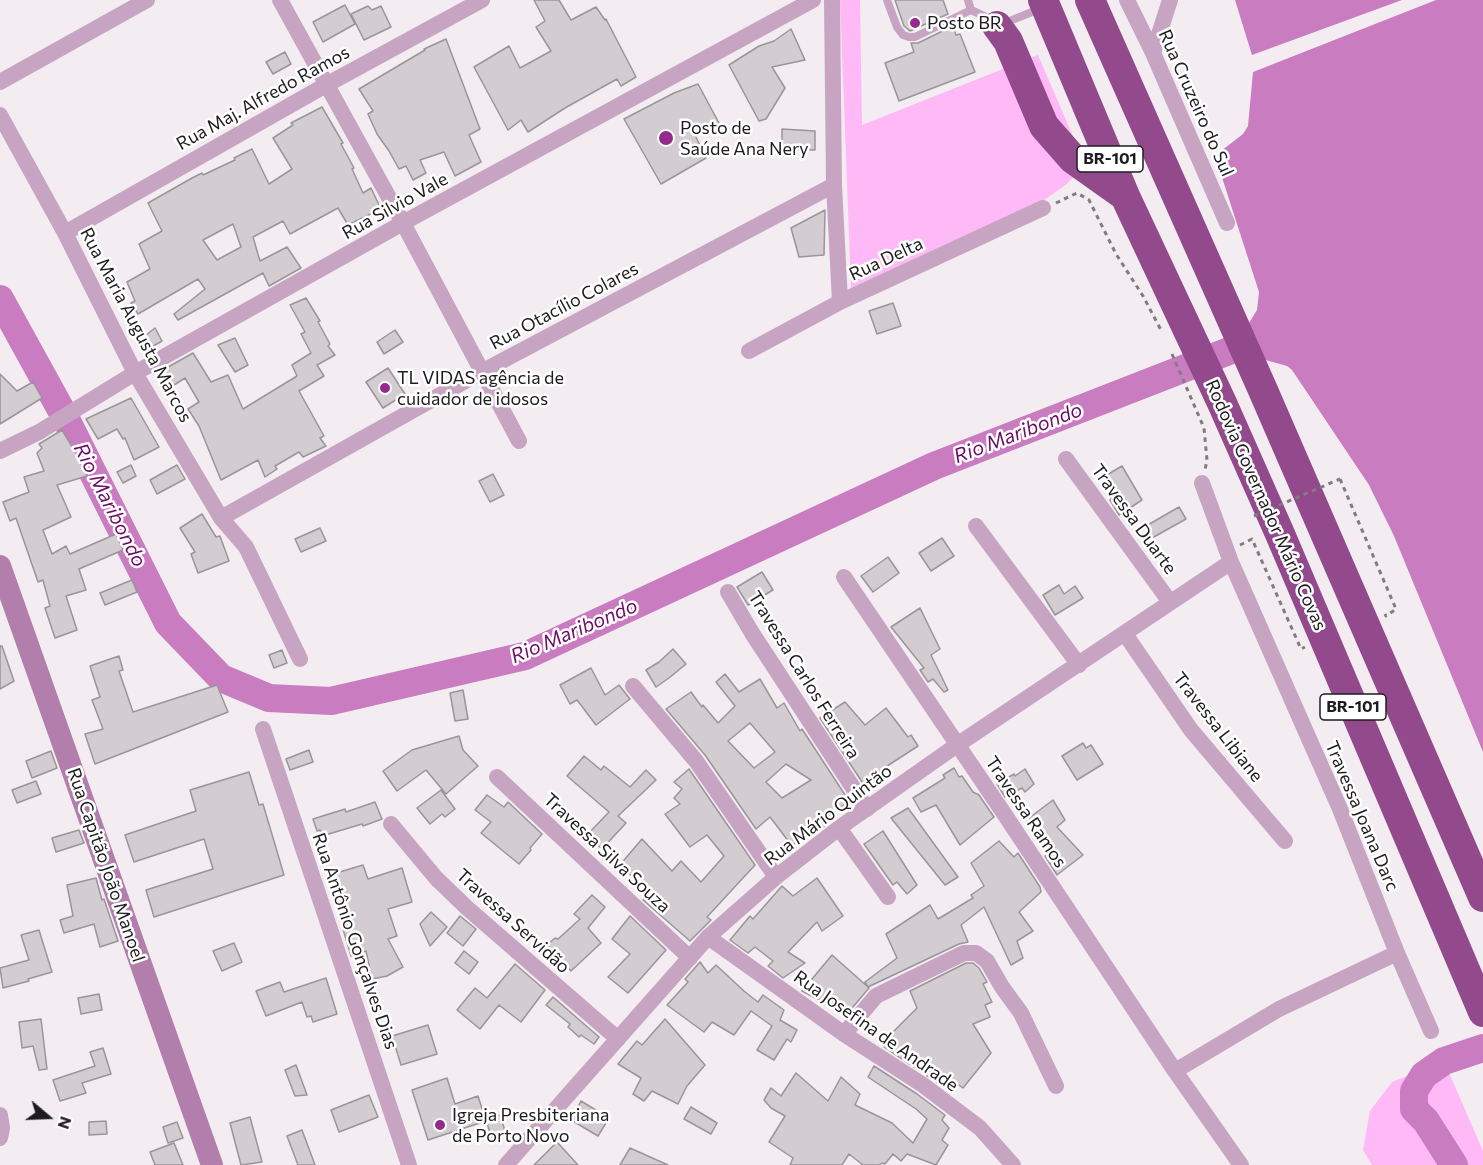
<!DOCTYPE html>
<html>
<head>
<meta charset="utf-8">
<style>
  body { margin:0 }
  #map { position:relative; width:1483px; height:1165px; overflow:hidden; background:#f3edf2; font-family:Commissioner,sans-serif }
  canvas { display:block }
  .north { position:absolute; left:18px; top:1087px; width:60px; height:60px; -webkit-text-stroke:4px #fff; paint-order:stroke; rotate:109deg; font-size:16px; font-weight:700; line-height:24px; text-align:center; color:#1e1c1e }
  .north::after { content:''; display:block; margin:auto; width:21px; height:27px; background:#1e1c1e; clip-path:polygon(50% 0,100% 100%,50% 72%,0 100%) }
</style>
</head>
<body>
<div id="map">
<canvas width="1483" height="1165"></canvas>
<div class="north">N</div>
</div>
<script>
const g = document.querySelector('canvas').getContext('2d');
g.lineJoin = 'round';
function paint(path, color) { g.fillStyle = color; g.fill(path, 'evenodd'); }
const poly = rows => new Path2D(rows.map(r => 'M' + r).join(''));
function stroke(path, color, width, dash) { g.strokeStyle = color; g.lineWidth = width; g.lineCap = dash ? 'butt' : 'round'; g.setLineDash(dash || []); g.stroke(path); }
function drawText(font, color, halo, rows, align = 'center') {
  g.font = font + ' Commissioner,sans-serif'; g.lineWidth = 5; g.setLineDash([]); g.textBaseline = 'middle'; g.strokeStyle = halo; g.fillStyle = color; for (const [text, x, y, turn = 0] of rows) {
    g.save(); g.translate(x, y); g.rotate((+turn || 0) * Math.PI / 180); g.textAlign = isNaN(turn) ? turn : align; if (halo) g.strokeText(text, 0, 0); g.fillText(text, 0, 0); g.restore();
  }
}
const green = poly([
  [840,0,860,0,862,125,1038,55,1085,164,1067,184,1030,210,851,288],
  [1444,1061,1483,1151,1483,1165,1372,1165,1363,1150,1370,1111,1392,1082]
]);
const water = poly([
  [1235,0,1402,0,1252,55],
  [1436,0,1483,0,1483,752,1394,536,1369,485,1292,370,1287,366,1262,359,1249,323,1257,310,1259,292,1217,162,1217,155,1221,151,1243,134,1248,126,1253,72]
]);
const river = poly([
  [0,299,65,417,168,623,221,678,269,698,331,701,525,656,934,466,1252,342],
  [1454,1165,1426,1121,1414,1109,1414,1091,1424,1075,1444,1061,1483,1048]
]);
const building = poly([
  [534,0,559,0,571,20,596,7,605,20,606,19,636,77,621,86,617,79,565,108,528,132,521,120,508,130,474,67,509,46,520,68,551,51,536,27,545,21,534,0],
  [895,0,943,0,948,14,910,31,904,26,895,0],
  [345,5,355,24,323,42,313,22,345,5],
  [368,6,372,10,381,6,391,27,364,40,351,14,368,6],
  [953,26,956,35,960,34,975,72,899,101,885,63,914,52,911,43,918,43,953,26],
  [791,29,805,60,772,67,785,88,766,119,759,121,729,65,759,46,774,41,791,29],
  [446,39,480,129,469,135,481,162,455,176,444,152,420,160,426,173,413,180,406,166,399,169,389,151,377,134,368,114,373,111,359,89,425,50,424,49,446,39],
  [285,52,291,64,273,74,266,62,285,52],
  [698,84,719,123,695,135,706,158,661,184,624,119,674,93,698,84],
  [322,107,343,143,341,144,354,168,352,169,363,193,371,188,381,209,348,225,338,208,290,234,283,221,253,237,260,261,287,247,301,268,269,286,263,273,178,320,174,314,205,289,198,279,138,314,131,303,135,301,127,282,150,269,139,244,162,231,148,203,192,178,202,173,203,175,235,160,234,158,252,149,269,184,292,169,273,138,293,125,291,123,322,107],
  [233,224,241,247,217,260,203,240,233,224],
  [782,129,815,131,815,150,782,149,782,129],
  [825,210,824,255,799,257,791,228,825,210],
  [306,298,320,321,318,322,330,344,328,346,335,355,317,365,324,376,299,391,324,436,320,438,326,446,303,457,299,452,275,466,277,469,265,477,258,460,221,480,199,426,188,409,199,402,185,378,171,387,161,371,193,353,211,382,228,375,243,409,297,376,292,365,311,353,301,334,305,332,290,305,306,298],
  [893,303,901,326,877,334,869,311,893,303],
  [155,328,162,341,150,348,141,339,155,328],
  [395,330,403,342,384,354,377,342,395,330],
  [235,338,248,365,235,372,218,345,235,338],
  [388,368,405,394,383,408,366,382,388,368],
  [0,374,17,391,33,382,42,398,0,424,0,374],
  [131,398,159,447,134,460,125,438,123,439,117,429,98,439,86,419,131,398],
  [62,430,76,453,87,476,57,485,71,517,43,530,52,554,66,546,70,554,116,534,123,550,79,569,86,590,66,596,77,630,55,638,45,608,50,606,43,580,38,582,16,518,10,521,3,502,29,492,24,477,44,471,37,453,42,448,39,444,62,430],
  [131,465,136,476,123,483,117,472,131,465],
  [177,465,185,479,157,494,150,480,177,465],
  [1122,466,1142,500,1119,515,1110,500,1112,499,1100,479,1122,466],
  [493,474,504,495,490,502,479,481,493,474],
  [1179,507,1186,519,1152,538,1146,526,1179,507],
  [202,514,216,537,220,536,229,561,198,573,191,554,195,552,180,528,202,514],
  [320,528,326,541,301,552,295,539,320,528],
  [942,538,954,556,931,571,919,553,942,538],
  [888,557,899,573,873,592,861,576,888,557],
  [762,572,773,590,748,605,737,587,762,572],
  [132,580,137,592,105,605,100,593,132,580],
  [1059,585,1064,594,1075,586,1083,598,1055,615,1043,595,1059,585],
  [920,608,940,649,931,655,948,690,944,692,933,679,928,682,920,670,924,668,891,627,920,608],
  [0,646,2,646,14,681,0,689,0,646],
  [673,649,686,664,669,678,656,687,646,670,659,662,673,649],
  [282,650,287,663,274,668,269,655,282,650],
  [119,656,123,670,119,671,133,712,217,685,228,712,95,764,85,734,103,729,92,700,100,697,90,666,119,656],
  [591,668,605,695,619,685,630,699,596,725,577,700,570,704,560,685,591,668],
  [725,674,739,692,760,679,777,708,784,703,800,731,802,729,849,801,825,819,827,824,814,834,811,830,792,846,770,817,756,829,705,755,666,709,691,692,702,707,703,705,718,723,735,706,716,682,725,674],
  [750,723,775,752,754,768,728,741,750,723],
  [786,764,811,780,782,798,766,782,786,764],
  [463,690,468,719,455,721,450,693,463,690],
  [845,702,865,725,886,708,908,737,911,735,918,746,878,772,882,780,868,791,820,718,845,702],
  [459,736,463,750,478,766,446,794,426,770,397,791,383,771,412,750,459,736],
  [1083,743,1086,748,1091,745,1103,764,1077,780,1062,756,1083,743],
  [309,750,313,762,290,770,286,759,309,750],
  [51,751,57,768,32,778,26,761,51,751],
  [584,756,601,770,604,766,630,787,646,770,656,780,618,816,626,823,602,849,587,835,609,812,567,776,584,756],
  [954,768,959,777,962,776,973,792,979,795,994,817,960,845,936,805,921,812,913,798,945,778,943,775,954,768],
  [689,769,755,865,707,917,711,920,690,941,643,900,649,892,639,881,619,866,642,839,672,871,681,861,701,882,724,856,707,835,690,847,665,814,680,804,674,798,682,789,674,782,689,769],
  [1025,769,1034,784,1025,792,1022,788,1005,797,997,784,1014,774,1015,776,1025,769],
  [249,772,259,805,263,804,284,875,154,917,146,890,213,869,204,839,134,862,125,835,196,811,190,790,249,772],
  [36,781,41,794,17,803,12,790,36,781],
  [441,790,455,809,445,817,442,814,430,824,417,808,441,790],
  [487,795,504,807,508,802,542,834,530,848,531,850,519,864,481,833,491,822,475,810,487,795],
  [1053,800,1065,820,1057,827,1083,855,1057,875,1045,856,1055,848,1029,818,1053,800],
  [375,802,382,819,363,826,362,824,322,836,320,830,317,831,313,819,345,809,346,812,375,802],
  [908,808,958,877,945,885,891,818,908,808],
  [79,830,84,843,56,852,52,838,79,830],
  [883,831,917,885,907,894,897,882,893,885,864,844,883,831],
  [999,841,1014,857,1018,853,1040,887,1041,892,1019,912,1033,931,1017,941,1023,958,1011,965,984,907,961,925,968,942,959,944,868,987,869,988,847,1014,827,997,823,1002,802,991,832,955,868,987,865,982,897,958,886,934,930,905,938,919,973,898,971,895,984,886,971,863,999,841],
  [363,865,368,879,402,868,412,902,388,909,397,936,388,939,403,967,387,976,372,979,366,951,351,956,343,929,348,927,333,874,363,865],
  [96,878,102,900,104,899,118,941,100,947,94,924,64,933,60,920,73,916,67,885,96,878],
  [817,878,843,916,822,931,817,922,788,952,805,963,783,978,768,966,773,961,755,947,748,953,730,940,750,916,753,919,782,886,793,896,817,878],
  [592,895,605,907,588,928,601,943,571,971,547,945,555,938,558,939,580,919,574,914,592,895],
  [431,912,447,927,430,946,420,924,431,912],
  [460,916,476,929,463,946,447,933,460,916],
  [630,916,666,950,628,993,608,977,630,954,612,939,630,916],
  [39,930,52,972,28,979,29,981,3,988,0,968,29,960,21,935,39,930],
  [234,943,242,962,222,971,213,951,234,943],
  [464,951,478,962,469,974,455,963,464,951],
  [700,962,708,973,716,965,744,991,758,1002,763,995,784,1010,780,1020,797,1030,791,1042,787,1039,774,1060,757,1050,772,1026,751,1011,734,1035,712,1022,704,1032,667,1005,688,982,685,979,700,962],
  [966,963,973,963,979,968,987,982,983,984,992,1002,985,1005,990,1017,973,1024,991,1053,963,1088,945,1075,939,1084,884,1047,886,1043,884,1041,917,1008,910,991,966,963],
  [515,964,545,990,521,1022,499,1005,480,1029,457,1010,475,988,487,998,515,964],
  [326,978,337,1014,313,1022,311,1016,307,1017,302,1002,266,1016,256,991,280,982,284,992,326,978],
  [99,994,102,1010,81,1014,78,998,99,994],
  [553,997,599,1037,594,1044,581,1035,579,1037,568,1027,570,1024,546,1005,553,997],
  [41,1019,47,1069,39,1070,33,1046,22,1048,19,1022,41,1019],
  [665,1019,705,1065,687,1086,678,1104,652,1091,644,1101,633,1094,641,1078,618,1064,637,1041,642,1045,665,1019],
  [428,1025,437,1054,401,1065,392,1036,428,1025],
  [103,1048,111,1074,82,1083,86,1093,60,1101,53,1080,95,1066,90,1052,103,1048],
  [296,1065,307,1095,295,1096,285,1070,296,1065],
  [874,1066,917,1094,945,1115,942,1120,949,1128,942,1140,948,1145,936,1165,907,1154,901,1161,893,1154,885,1164,882,1163,879,1165,863,1165,849,1154,842,1165,790,1165,793,1158,769,1142,785,1116,771,1108,764,1100,771,1088,781,1096,796,1073,828,1101,841,1077,860,1094,855,1105,892,1123,913,1143,927,1119,916,1109,868,1077,874,1066],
  [447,1078,455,1104,478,1096,486,1121,428,1140,412,1090,447,1078],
  [369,1095,378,1117,339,1132,331,1110,369,1095],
  [581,1101,609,1118,598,1136,571,1120,581,1101],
  [691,1107,717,1123,711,1134,684,1119,691,1107],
  [500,1115,506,1134,492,1139,486,1120,500,1115],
  [250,1117,262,1162,241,1165,230,1123,250,1117],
  [106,1121,107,1134,89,1135,89,1122,106,1121],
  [177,1122,183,1138,168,1143,163,1127,177,1122],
  [302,1130,315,1165,298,1165,287,1136,302,1130],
  [557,1142,578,1165,534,1165,557,1142],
  [174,1143,183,1165,155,1165,150,1152,174,1143],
  [630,1148,668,1165,620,1165,630,1148]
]);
const path = poly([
  [1056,203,1077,193,1089,200,1116,254,1143,296,1162,332],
  [1172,354,1204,428,1207,460,1205,470],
  [1340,479,1396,609,1386,616,1385,614],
  [1240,545,1252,539,1301,649,1305,647]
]);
const service = poly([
  [887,0,897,27,903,35,909,37,915,37,971,10],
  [968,0,971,10,984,16,997,26,1042,8]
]);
const minor = poly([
  [280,0,403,223,519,441],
  [832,0,834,185,840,302],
  [1127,0,1153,53,1227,223],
  [1153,53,1170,0],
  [0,82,147,0],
  [0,115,65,233,135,373,221,518,246,547,300,659],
  [65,233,326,85,482,0],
  [749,351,840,302,1043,208],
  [0,451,39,432,135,373,410,219,813,0],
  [1066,459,1170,602],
  [1202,483,1231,562,1340,809,1397,953,1431,1031],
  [221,518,483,371,834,185],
  [976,526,1079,665],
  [844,577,1003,812,1175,1071,1241,1165],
  [728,592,752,633,867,809],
  [1125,634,1191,730,1285,841],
  [633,686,696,761,776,877],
  [263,729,409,1165],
  [497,777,690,958],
  [391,824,436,878,466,907,618,1039],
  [839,828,888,897],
  [708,937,844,1034,923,1085,980,1128,1013,1165],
  [844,1034,876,996,964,953,976,953,987,961,1002,987,1021,1013,1056,1086],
  [1175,1071,1279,1009,1397,953],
  [0,1115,2,1128,0,1138],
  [506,1165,708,937,776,877,839,828,957,745,1231,562]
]);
const secondary = poly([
  [0,566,212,1165]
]);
const motorway = poly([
  [1043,0,1125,196,1222,403,1280,534,1483,1012],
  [1090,0,1262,388,1483,897],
  [997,26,1008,41,1044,126,1073,159,1125,196]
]);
const pathBridge = poly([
  [1254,516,1340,479]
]);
const markers = [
  [915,23,6,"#952a8d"],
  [666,138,8,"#952a8d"],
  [385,388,6,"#952a8d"],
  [440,1125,6,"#952a8d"]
];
const shields = [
  [1110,159,66],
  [1353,707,66]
];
const shieldNames = [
  ["BR-101",1110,159],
  ["BR-101",1353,707]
];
const poiNames = [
  ["Posto BR",927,23],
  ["Posto de",680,128],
  ["Saúde Ana Nery",680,149],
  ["TL VIDAS agência de",397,378],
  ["cuidador de idosos",397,399],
  ["Igreja Presbiteriana",452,1115],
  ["de Porto Novo",452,1136]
];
const streetNames = [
  ["Rua Maj. Alfredo Ramos",263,98,-29],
  ["Rua Cruzeiro do Sul",1196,103,66],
  ["Rua Silvio Vale",395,206,-29],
  ["Rua Delta",886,259,-25],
  ["Rua Otacílio Colares",564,306,-28],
  ["Rua Maria Augusta Marcos",136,325,62],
  ["Rodovia Governador Mário Covas",1266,505,66],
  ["Travessa Duarte",1134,519,54],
  ["Travessa Carlos Ferreira",804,675,58],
  ["Travessa Libiane",1218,727,52],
  ["Travessa Ramos",1026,812,56],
  ["Rua Mário Quintão",828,815,-37],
  ["Travessa Joana Darc",1362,816,67],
  ["Travessa Silva Souza",607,853,43],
  ["Rua Capitão João Manoel",106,865,71],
  ["Travessa Servidão",513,921,42],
  ["Rua Antônio Gonçalves Dias",355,941,71],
  ["Rua Josefina de Andrade",876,1031,35]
];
const waterNames = [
  ["Rio Maribondo",1018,433,-21],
  ["Rio Maribondo",110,505,63],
  ["Rio Maribondo",574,631,-23]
];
paint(green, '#ffb9f6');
paint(water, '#c97cc0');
stroke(river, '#c97cc0', 28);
paint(building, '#d3cdd2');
stroke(building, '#9a9599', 1.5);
stroke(path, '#807c7f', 3, [4.5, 4.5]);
stroke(service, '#c7a4c2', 8);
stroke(minor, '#c7a4c2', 16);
stroke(secondary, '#b27eab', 22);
stroke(motorway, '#934a8c', 30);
stroke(pathBridge, '#807c7f', 3, [4.5, 4.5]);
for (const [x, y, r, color] of markers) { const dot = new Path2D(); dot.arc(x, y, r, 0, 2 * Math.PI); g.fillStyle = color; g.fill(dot); stroke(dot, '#fff', 2); }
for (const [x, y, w] of shields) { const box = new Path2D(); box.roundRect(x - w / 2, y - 13, w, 26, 4.5); g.fillStyle = '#fff'; g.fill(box); stroke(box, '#1e1c1e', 1.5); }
drawText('bold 16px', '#1e1c1e', null, shieldNames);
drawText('18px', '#1e1c1e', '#fff', poiNames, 'left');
drawText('18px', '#1e1c1e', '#fff', streetNames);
drawText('italic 20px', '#6c0d67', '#fff', waterNames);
</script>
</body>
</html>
